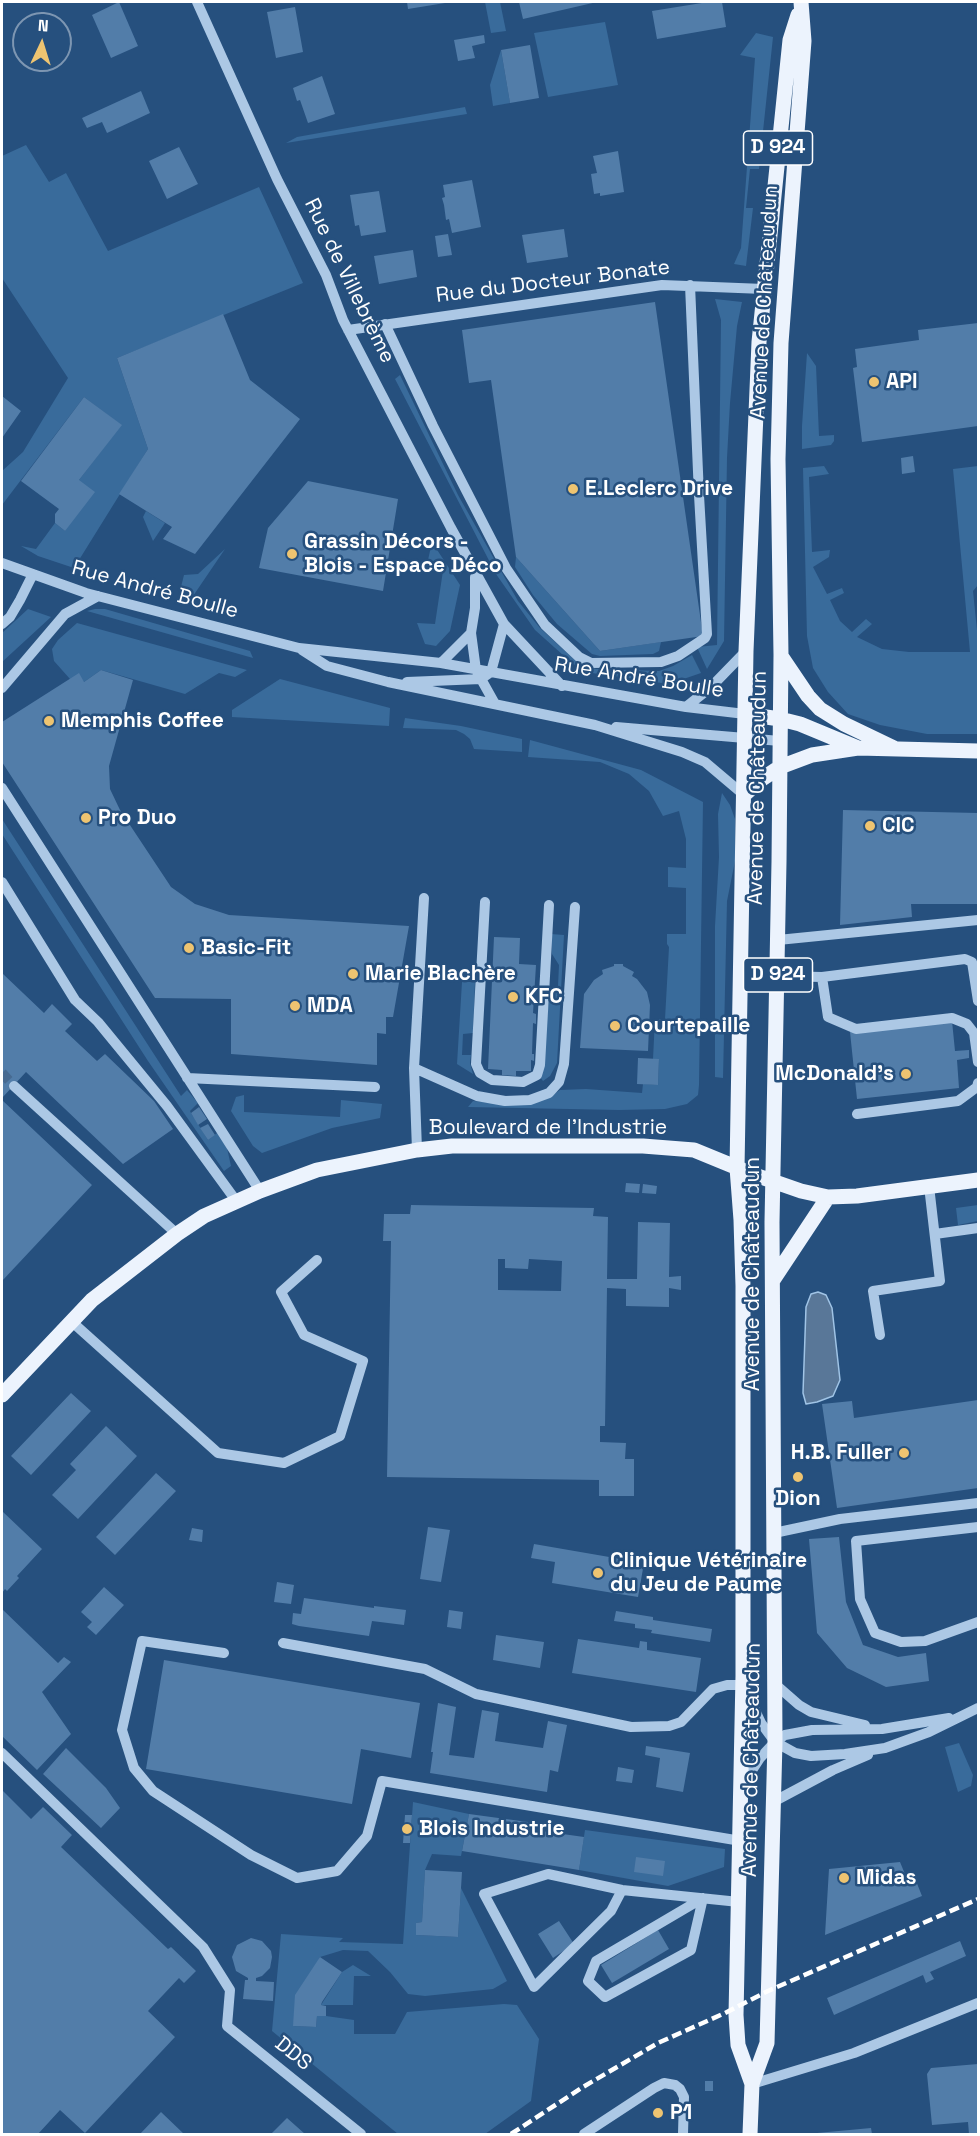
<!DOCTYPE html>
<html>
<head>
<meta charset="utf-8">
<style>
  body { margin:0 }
  #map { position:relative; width:980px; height:2136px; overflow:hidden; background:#26507e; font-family:"Space Grotesk",sans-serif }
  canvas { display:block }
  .frame { position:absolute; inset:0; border:3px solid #fff; pointer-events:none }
  .north { position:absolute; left:12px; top:12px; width:60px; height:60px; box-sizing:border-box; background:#26507e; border:2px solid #7d96b2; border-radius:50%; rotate:4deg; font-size:16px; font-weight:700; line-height:24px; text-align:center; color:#fff }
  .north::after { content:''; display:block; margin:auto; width:21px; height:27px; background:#eec471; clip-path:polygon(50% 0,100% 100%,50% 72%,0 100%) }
</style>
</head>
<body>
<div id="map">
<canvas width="980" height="2136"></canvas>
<div class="frame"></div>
<div class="north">N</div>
</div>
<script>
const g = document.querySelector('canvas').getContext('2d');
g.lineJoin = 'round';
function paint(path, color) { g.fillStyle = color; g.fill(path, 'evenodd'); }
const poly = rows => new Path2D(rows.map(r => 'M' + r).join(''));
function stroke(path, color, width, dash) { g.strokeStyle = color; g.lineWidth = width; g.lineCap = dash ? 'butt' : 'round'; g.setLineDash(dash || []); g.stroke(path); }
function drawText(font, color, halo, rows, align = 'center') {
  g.font = font + ' "Space Grotesk",sans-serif'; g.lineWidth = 5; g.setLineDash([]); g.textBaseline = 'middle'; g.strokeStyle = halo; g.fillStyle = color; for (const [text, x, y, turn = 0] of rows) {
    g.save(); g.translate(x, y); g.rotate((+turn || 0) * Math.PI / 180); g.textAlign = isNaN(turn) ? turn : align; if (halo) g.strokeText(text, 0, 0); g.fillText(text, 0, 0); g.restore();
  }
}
const green = poly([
  [485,2,500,2,506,31,491,33],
  [605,22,618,85,548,97,534,33],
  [756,33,773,37,759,169,750,169,746,208,753,208,746,266,734,264,741,248,755,58,740,55],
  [501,50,510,103,493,106,490,85],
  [465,107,467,114,286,143,297,137],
  [26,145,49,182,66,173,108,251,259,187,303,283,117,358,148,449,74,568,38,556,21,546,36,549,55,523,65,531,79,480,121,425,84,397,2,505,2,471,23,452,68,378,2,278,2,156],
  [715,299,742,302,737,326,730,403,727,458,724,641,707,669,697,647,717,645,721,320],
  [807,353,816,366,819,436,834,435,834,441,831,445,802,449,802,426],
  [400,375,458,495,518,601,540,628,577,662,596,669,659,671,673,666,692,655,701,673,669,684,592,673,573,664,535,630,496,574,395,379],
  [824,466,829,474,809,477,812,552,830,550,829,557,813,567,827,594,842,588,844,593,830,600,840,621,852,632,866,619,872,624,857,637,882,649,909,652,970,652,953,469,978,466,978,585,973,591,978,640,978,734,927,734,880,725,848,714,828,692,813,668,807,636,803,468],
  [146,511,165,523,153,541,143,517],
  [432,542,460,585,450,631,436,646,425,644,417,623,435,624,444,564,428,560],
  [225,549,191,599,179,595,184,575,198,574],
  [516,557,600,651,661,642,659,651,653,654,600,656,592,654,557,624,533,595,515,567],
  [28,609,51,617,2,662,2,633],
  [95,609,105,609,250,651,253,658,87,611],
  [77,623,247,670,235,677,219,673,185,694,101,670,84,682,70,679,54,661,52,649,58,640],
  [280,679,390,708,389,726,232,717,232,710],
  [405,718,461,726,522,739,522,752,474,749,470,739,464,734,456,730,403,728],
  [530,740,641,770,703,802,699,1085,698,1095,687,1104,665,1109,619,1110,468,1107,473,1101,501,1104,548,1098,560,1090,586,1089,642,1093,643,1084,658,1085,659,1060,653,1059,655,1019,665,1019,669,947,667,944,667,934,686,934,686,888,668,887,668,867,686,868,686,839,679,811,663,816,649,791,629,774,600,762,528,757],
  [722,793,730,805,735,819,735,861,727,901,723,1078,715,1077,715,926,719,857,718,814],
  [2,819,181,1096,187,1090,198,1103,190,1111,191,1113,208,1140,217,1133,227,1148,231,1166,224,1171,148,1061,2,834],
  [551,934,564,935,557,1063,550,1076,543,1081,540,1077,549,999,558,986,559,965,552,954],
  [462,982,475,982,473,1033,463,1034,462,1055,471,1055,470,1063,473,1074,457,1064],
  [244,1095,244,1112,340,1117,341,1100,382,1104,380,1118,332,1128,262,1153,253,1146,231,1111,236,1097],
  [978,1205,978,1221,958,1225,956,1208],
  [959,1743,973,1775,971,1786,958,1792,945,1747],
  [413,1802,469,1814,461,1856,432,1854,425,1870,422,1922,416,1923,416,1935,458,1937,461,1888,507,1981,493,1989,425,1996,408,1994,390,1972,368,1951,343,1950,320,1957,293,2026,316,2027,317,2016,326,2016,354,2020,354,2034,395,2034,407,2012,504,2004,517,2005,539,2039,531,2101,485,2134,398,2134,272,2031,281,1934,343,1938,339,1942,403,1944],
  [585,1830,725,1849,724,1867,668,1886,579,1870],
  [353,1965,371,1976,354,1976,353,2005,321,2005,342,1972]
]);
const water = poly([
  [818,1292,826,1295,832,1308,840,1380,833,1396,817,1402,806,1404,803,1393,806,1307,811,1294,818,1292]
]);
const building = poly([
  [119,2,138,46,111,58,92,15],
  [407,2,445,2,445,3,408,9],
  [519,2,597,2,523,19],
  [708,2,722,2,726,27,657,39,652,11],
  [295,7,303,52,276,58,267,12],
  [484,35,485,43,472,46,475,58,458,61,454,40],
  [530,45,539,98,510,103,501,50],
  [322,76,335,114,308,123,300,100,297,101,293,88],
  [141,91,150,113,107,133,102,122,87,128,82,118],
  [179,147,198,184,167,199,149,161],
  [618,151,624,192,600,196,600,193,594,194,591,174,597,173,593,156],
  [472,180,481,227,452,233,449,219,446,220,444,205,442,198,445,197,443,185],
  [379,191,386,232,361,236,359,225,355,226,350,195],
  [564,229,568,257,527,263,522,235],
  [448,234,452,255,438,257,435,236],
  [413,250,417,277,379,284,374,256],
  [655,302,703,636,600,651,516,557,491,380,469,383,462,330],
  [223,314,250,380,300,419,195,554,163,539,172,527,119,494,148,449,117,358],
  [978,323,978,426,862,442,853,368,857,367,855,349,919,340,918,330],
  [2,396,21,411,2,438],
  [84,397,122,425,79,480,95,492,65,531,55,523,55,514,59,509,21,481],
  [913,456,915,472,902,474,901,458],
  [308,481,398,499,383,591,259,568,268,528],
  [101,670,133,680,109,766,110,789,120,810,171,887,195,904,229,915,409,926,393,1017,386,1017,386,1034,377,1033,377,1065,231,1054,231,999,155,998,2,762,2,722,79,673,84,682],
  [843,810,978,813,978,904,911,904,912,917,840,925],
  [494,937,520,938,519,964,536,965,533,1013,536,1014,536,1024,533,1023,532,1054,534,1054,534,1061,531,1060,531,1071,516,1071,516,1076,502,1075,502,1070,488,1069],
  [614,964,623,964,623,966,634,972,632,976,637,979,647,992,650,1005,648,1051,580,1048,584,994,594,980,603,974,602,970,614,966],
  [2,973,44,1013,52,1004,72,1024,65,1031,97,1061,105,1054,154,1101,173,1129,123,1164,26,1072,2,1098],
  [952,1021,955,1051,969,1050,969,1058,957,1060,959,1088,857,1099,850,1032],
  [638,1058,659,1059,658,1085,637,1084],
  [2,1100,92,1185,2,1281],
  [199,1107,207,1119,198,1125,191,1113],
  [208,1124,215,1135,208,1140,200,1128],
  [626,1183,640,1184,639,1193,625,1192],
  [643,1184,657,1186,656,1194,642,1193],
  [411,1205,594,1208,593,1216,608,1217,607,1279,637,1279,638,1222,670,1223,669,1277,681,1276,681,1290,669,1288,669,1307,626,1306,626,1289,607,1288,605,1426,600,1426,600,1442,626,1443,625,1459,634,1459,634,1496,599,1496,599,1480,387,1477,391,1241,383,1241,384,1214,410,1214],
  [498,1259,505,1259,505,1268,528,1269,529,1259,562,1261,561,1291,498,1290],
  [71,1393,91,1411,31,1475,11,1456],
  [978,1400,978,1488,837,1508,822,1404,852,1401,854,1418],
  [106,1426,137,1456,78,1519,52,1495,76,1470,70,1464],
  [156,1473,176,1491,115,1555,96,1537],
  [2,1511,42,1549,17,1576,19,1578,7,1591,5,1589,2,1593],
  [428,1527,450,1530,441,1582,420,1579],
  [192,1528,203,1530,202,1542,189,1540],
  [839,1537,846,1602,863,1645,898,1657,926,1653,929,1681,886,1687,847,1668,817,1633,809,1539],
  [534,1544,644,1563,638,1597,552,1583,555,1562,531,1558],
  [277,1582,294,1585,291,1604,274,1602],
  [104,1587,124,1605,96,1635,87,1627,92,1622,81,1612],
  [304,1598,374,1608,374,1606,406,1610,404,1625,372,1621,369,1636,299,1626,292,1624,293,1613,301,1614],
  [2,1609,58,1663,64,1657,71,1662,42,1692,71,1734,37,1770,2,1736],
  [449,1610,463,1612,461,1629,447,1627],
  [616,1611,653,1617,653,1620,712,1629,710,1642,651,1633,652,1630,635,1628,635,1624,614,1621],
  [496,1635,544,1642,540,1668,493,1660],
  [578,1639,639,1648,640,1641,647,1642,647,1650,701,1658,696,1692,572,1673],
  [164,1660,420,1703,411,1758,361,1749,352,1804,146,1769],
  [438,1703,456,1707,449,1755,474,1758,482,1710,499,1713,495,1741,543,1748,548,1721,567,1725,558,1772,550,1770,547,1792,430,1773,433,1752,431,1752],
  [646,1746,690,1753,683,1792,656,1787,660,1758,645,1755],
  [66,1748,106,1788,120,1808,101,1828,43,1774],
  [618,1767,634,1770,632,1783,616,1781],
  [2,1790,31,1819,43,1807,72,1835,61,1847,168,1949,171,1947,196,1971,184,1983,179,1978,148,2011,175,2037,85,2133,60,2110,38,2134,2,2134],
  [469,1814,528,1822,527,1829,584,1837,579,1870,462,1851],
  [405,1815,412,1815,410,1843,403,1843],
  [636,1857,665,1861,663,1876,634,1872],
  [900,1862,907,1879,914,1876,922,1896,825,1935,829,1869],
  [425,1870,462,1872,458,1937,416,1935,416,1923,422,1922],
  [559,1921,574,1944,553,1958,538,1934],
  [658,1930,669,1949,612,1983,601,1965],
  [251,1938,262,1941,271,1951,272,1957,270,1968,262,1976,256,1978,256,1981,274,1982,273,2001,243,1999,245,1980,248,1980,248,1978,236,1971,232,1957,237,1945],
  [960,1941,966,1956,930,1972,934,1979,926,1983,923,1975,834,2015,827,1998],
  [320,1957,342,1972,322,2002,321,2005,326,2006,326,2016,317,2016,316,2027,293,2026,295,1995],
  [978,2064,978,2134,969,2134,968,2122,932,2125,927,2074,931,2068],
  [705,2081,713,2081,713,2091,705,2091],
  [161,2112,184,2134,140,2134],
  [287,2118,305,2134,271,2134],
  [871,2128,872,2134,817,2134,817,2133]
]);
const minorTunnel = poly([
  [2,1073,14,1086]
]);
const minor = poly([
  [197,2,277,179,326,275,343,320,451,528,504,624,562,686],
  [385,324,433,426,506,568,545,625,579,657,591,663,661,662,678,656,705,638,707,634,699,495,690,285],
  [348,330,662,285,764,289],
  [2,563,86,593,299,648,441,663,686,707,745,714],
  [2,624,10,617,20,600,33,574],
  [471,633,476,670,495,704],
  [302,650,327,666,388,682,595,725,682,752,705,762,744,795],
  [441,663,471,633,475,608,475,577],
  [491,672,504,624],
  [407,682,481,679,491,672],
  [2,688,65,614,98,596],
  [686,707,711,687,746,651],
  [616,727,780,741],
  [2,788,260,1191],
  [2,882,75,1000,98,1022,167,1106,237,1202],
  [485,902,476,1064,480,1073,492,1080,523,1082,537,1075,540,1065,549,905],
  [778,940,978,920],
  [778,976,822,977,965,959,972,962,978,1001],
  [822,977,828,1017,856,1029,952,1018,967,1024,974,1033,978,1062],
  [414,1068,477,1096,505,1101,530,1100,549,1093,559,1082,564,1064,575,907],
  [187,1078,375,1087],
  [14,1086,177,1234],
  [857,1114,958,1101,977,1087,978,1083],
  [417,1150,414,1068,424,898],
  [935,1234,978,1228],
  [71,1321,218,1453,284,1463,340,1436,363,1361,304,1335,281,1292,317,1260],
  [880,1335,873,1291,940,1281,929,1186],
  [978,1527,856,1541,860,1599,875,1633,901,1642,925,1641,978,1622],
  [774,1533,840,1519,978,1503],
  [283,1643,425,1669,476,1694,631,1727,669,1726,681,1722,713,1689,727,1685,743,1685,761,1723,775,1742,795,1753,811,1756,845,1754,885,1748,929,1732,978,1708],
  [224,1653,142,1641,122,1730,134,1768,153,1791,251,1855,297,1878,337,1871,367,1836,382,1781,741,1841],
  [775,1684,799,1705,811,1712,865,1725],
  [2,1753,203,1947,230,1990,227,2026,361,2134],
  [744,1791,749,1775,760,1758,775,1742,785,1735,812,1730,882,1729,949,1718],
  [773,1802,833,1770,868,1755],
  [622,1890,611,1911,534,1987,484,1894,548,1874,622,1890,739,1902],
  [703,1898,691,1950,605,1997,588,1981,596,1961,703,1898],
  [752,2084,854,2053,978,2003],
  [584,2134,654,2088,664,2083,675,2085,680,2089,684,2097,683,2134]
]);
const major = poly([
  [781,656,808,696,820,709,844,724,894,748],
  [745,714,780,719,800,724,858,748],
  [744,795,762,779,780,767,812,755,858,748,978,751],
  [773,1280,828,1197],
  [2,1395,92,1300,177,1234,204,1216,260,1191,317,1170,417,1150,452,1146,643,1146,694,1150,755,1175,801,1191,828,1197,857,1196,978,1180],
  [752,2084,738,2045,736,2015,743,1676,743,1286,741,1220,737,1168,746,651,759,342,790,40,798,15],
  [750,2134,752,2084,767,2043,775,1742,772,1222,779,862,781,655,778,459,781,343,804,41,801,2]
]);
const rail = poly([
  [511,2134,583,2087,658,2043,725,2013,768,1991,978,1899]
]);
const markers = [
  [874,382,6,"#eec471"],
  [573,489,6,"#eec471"],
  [292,554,6,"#eec471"],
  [49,721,6,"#eec471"],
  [86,818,6,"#eec471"],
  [870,826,6,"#eec471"],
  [189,948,6,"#eec471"],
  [353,974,6,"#eec471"],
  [513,997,6,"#eec471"],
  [295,1006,6,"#eec471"],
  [615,1026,6,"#eec471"],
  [906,1074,6,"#eec471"],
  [904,1453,6,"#eec471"],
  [798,1477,6,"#eec471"],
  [598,1573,6,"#eec471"],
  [407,1829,6,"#eec471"],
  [844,1878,6,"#eec471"],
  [658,2113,6,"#eec471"]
];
const shields = [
  [778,148,69],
  [778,975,69]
];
const shieldNames = [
  ["D 924",778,148],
  ["D 924",778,975]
];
const streetNames = [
  ["Rue de Villebrème",349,281,64],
  ["Rue du Docteur Bonate",553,282,-7],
  ["Avenue de Châteaudun",765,302,-87],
  ["Rue André Boulle",155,590,15],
  ["Rue André Boulle",639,678,9],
  ["Avenue de Châteaudun",758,788,-89],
  ["Boulevard de l'Industrie",548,1128],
  ["Avenue de Châteaudun",753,1274,-90],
  ["Avenue de Châteaudun",752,1760,-89],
  ["DDS",293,2054,39]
];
const poiNames = [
  ["API",886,382],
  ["E.Leclerc Drive",585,489],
  ["Grassin Décors -",304,542],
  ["Blois - Espace Déco",304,566],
  ["Memphis Coffee",61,721],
  ["Pro Duo",98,818],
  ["CIC",882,826],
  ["Basic-Fit",201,948],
  ["Marie Blachère",365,974],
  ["KFC",525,997],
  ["MDA",307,1006],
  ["Courtepaille",627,1026],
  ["McDonald's",894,1074,"right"],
  ["H.B. Fuller",892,1453,"right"],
  ["Dion",798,1499,"center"],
  ["Clinique Vétérinaire",610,1561],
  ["du Jeu de Paume",610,1585],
  ["Blois Industrie",419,1829],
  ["Midas",856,1878],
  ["P1",670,2113]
];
paint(green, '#396b9b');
paint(water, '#597798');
stroke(water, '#a0c4e6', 1.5);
paint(building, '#527da9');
stroke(minorTunnel, '#476a91', 10, [10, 5]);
stroke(minor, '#acc8e5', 10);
stroke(major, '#ecf3fd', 15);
stroke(rail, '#fff', 4.5, [10, 4.5]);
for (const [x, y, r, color] of markers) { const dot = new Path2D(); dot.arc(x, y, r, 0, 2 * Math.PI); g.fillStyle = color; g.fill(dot); stroke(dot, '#26507e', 2); }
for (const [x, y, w] of shields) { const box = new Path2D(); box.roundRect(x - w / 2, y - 17, w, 34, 4.5); g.fillStyle = '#26507e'; g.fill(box); stroke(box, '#fff', 1.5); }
drawText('bold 20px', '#fff', null, shieldNames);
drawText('21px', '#fff', '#26507e', streetNames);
drawText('bold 21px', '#fff', '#26507e', poiNames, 'left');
</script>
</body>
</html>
